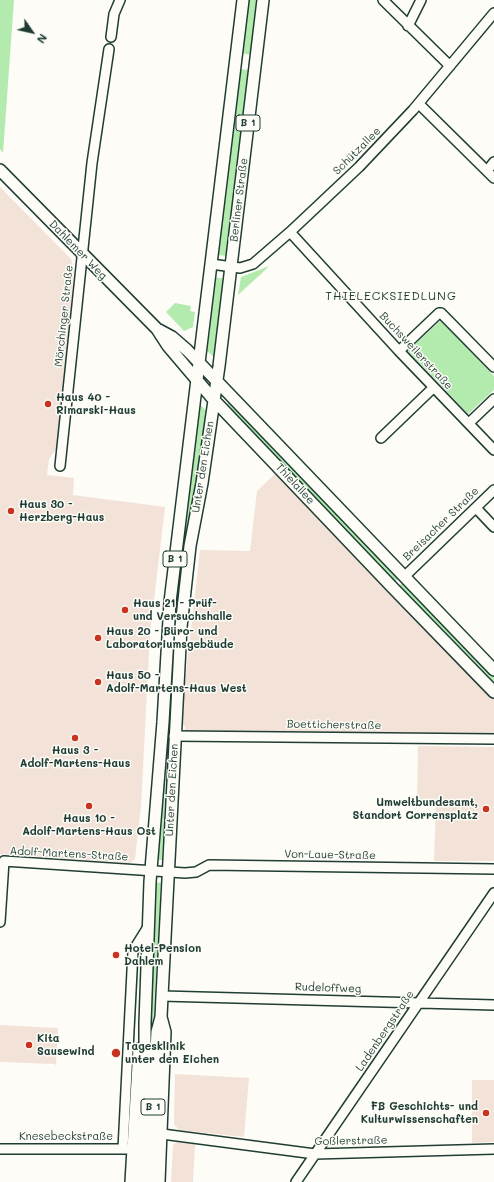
<!DOCTYPE html>
<html>
<head>
<meta charset="utf-8">
<style>
  body { margin:0 }
  #map { position:relative; width:494px; height:1182px; overflow:hidden; background:#fdfcf7; font-family:Mali,sans-serif }
  canvas { display:block }
  .north { position:absolute; left:12px; top:12px; width:40px; height:40px; -webkit-text-stroke:3px #fdfcf7; paint-order:stroke; rotate:124deg; font-size:11px; font-weight:700; line-height:16px; text-align:center; color:#1f3d34 }
  .north::after { content:''; display:block; margin:auto; width:14px; height:18px; background:#1f3d34; clip-path:polygon(50% 0,100% 100%,50% 72%,0 100%) }
</style>
</head>
<body>
<div id="map">
<canvas width="494" height="1182"></canvas>
<div class="north">N</div>
</div>
<script>
const g = document.querySelector('canvas').getContext('2d');
g.lineJoin = 'round';
function paint(path, color) { g.fillStyle = color; g.fill(path, 'evenodd'); }
const poly = rows => new Path2D(rows.map(r => 'M' + r).join(''));
function stroke(path, color, width, dash) { g.strokeStyle = color; g.lineWidth = width; g.lineCap = dash ? 'butt' : 'round'; g.setLineDash(dash || []); g.stroke(path); }
function drawText(font, color, halo, rows, align = 'center') {
  g.font = font + ' Mali,sans-serif'; g.lineWidth = 3; g.setLineDash([]); g.textBaseline = 'middle'; g.strokeStyle = halo; g.fillStyle = color; for (const [text, x, y, turn = 0] of rows) {
    g.save(); g.translate(x, y); g.rotate((+turn || 0) * Math.PI / 180); g.textAlign = isNaN(turn) ? turn : align; if (halo) g.strokeText(text, 0, 0); g.fillText(text, 0, 0); g.restore();
  }
}
const built = poly([
  [0,187,71,259,74,269,58,446,49,459,47,475,74,478,73,495,165,507,150,634,141,806,135,859,130,863,0,854],
  [277,472,494,697,494,736,185,732,185,726,182,725,185,681,200,550,250,551,257,491],
  [418,746,494,747,494,861,434,861,436,802,417,803],
  [0,1025,58,1028,56,1066,55,1064,0,1062],
  [175,1074,249,1078,244,1137,179,1130,174,1124],
  [472,1080,494,1080,494,1142,472,1143],
  [177,1142,195,1144,193,1182,171,1182,173,1145]
]);
const green = poly([
  [0,0,14,0,3,153,0,149],
  [247,0,260,0,252,55,241,53],
  [238,69,251,70,229,256,216,255],
  [269,266,262,273,238,295,241,277],
  [213,277,226,279,216,359,207,351,210,331,208,323],
  [175,303,191,306,190,311,195,312,193,327,184,331,166,312],
  [441,320,494,376,494,390,468,414,408,351],
  [228,397,400,577,394,583,227,409],
  [198,402,206,411,199,470,192,509,173,662,172,663,172,619],
  [404,581,494,675,494,687,398,587],
  [165,747,167,747,162,860,157,860,161,821],
  [155,882,161,883,151,1062,150,1048],
  [136,952,139,953,129,1144,128,1145,127,1143]
]);
const minor = poly([
  [383,0,450,66],
  [408,26,421,0],
  [111,37,114,14,120,0],
  [419,104,494,178],
  [487,171,494,162],
  [290,232,399,351,494,450],
  [211,264,240,268,253,264,290,232,359,167,413,110,494,13],
  [399,351,439,313,441,313,494,367],
  [469,423,494,399],
  [381,438,433,388],
  [60,466,92,163,109,49],
  [476,508,494,527],
  [405,576,494,490],
  [174,736,494,739],
  [0,922,4,861,185,873,196,872,209,865,494,869],
  [162,996,494,1005],
  [162,1134,315,1154,494,1149],
  [0,1149,129,1149],
  [123,1149,133,951,148,927],
  [296,1182,494,893]
]);
const major = poly([
  [0,170,157,329,168,346,213,399,393,588,494,692],
  [159,330,172,337,187,350,494,670],
  [131,1182,139,1049],
  [139,1182,145,1074,145,1023,150,882,163,722,170,602,243,0],
  [149,1182,157,1032,161,1017,162,996,181,627,190,546,202,483,219,366,263,0],
  [159,1182,165,1032,161,1017]
]);
const markers = [
  [48,404,4,"#c8321e"],
  [11,511,4,"#c8321e"],
  [125,610,4,"#c8321e"],
  [98,638,4,"#c8321e"],
  [98,682,4,"#c8321e"],
  [75,738,4,"#c8321e"],
  [89,806,4,"#c8321e"],
  [486,809,4,"#c8321e"],
  [116,955,4,"#c8321e"],
  [29,1045,4,"#c8321e"],
  [116,1053,5,"#c8321e"],
  [486,1113,4,"#c8321e"]
];
const shields = [
  [248,123,24],
  [175,559,24],
  [153,1107,24]
];
const shieldNames = [
  ["B 1",248,123],
  ["B 1",175,559],
  ["B 1",153,1107]
];
const streetNames = [
  ["Schützallee",357,151,-45],
  ["Berliner Straße",239,200,-83],
  ["Dahlemer Weg",78,250,46],
  ["Mörchinger Straße",64,316,-84],
  ["Buchsweilerstraße",416,351,47],
  ["Unter den Eichen",203,467,-81],
  ["Thielallee",295,484,47],
  ["Breisacher Straße",441,524,-44],
  ["Boetticherstraße",334,725,1],
  ["Unter den Eichen",172,790,-87],
  ["Adolf-Martens-Straße",69,854,3],
  ["Von-Laue-Straße",330,855,1],
  ["Rudeloffweg",328,988,2],
  ["Ladenbergstraße",385,1031,-56],
  ["Knesebeckstraße",66,1137],
  ["Goßlerstraße",351,1141,-1]
];
const poiNames = [
  ["Haus 40 -",56,398],
  ["Rimarski-Haus",56,411],
  ["Haus 30 -",19,505],
  ["Herzberg-Haus",19,518],
  ["Haus 21 - Prüf-",133,604],
  ["und Versuchshalle",133,617],
  ["Haus 20 - Büro- und",106,632],
  ["Laboratoriumsgebäude",106,645],
  ["Haus 50 -",106,676],
  ["Adolf-Martens-Haus West",106,689],
  ["Haus 3 -",75,751,"center"],
  ["Adolf-Martens-Haus",75,764,"center"],
  ["Umweltbundesamt,",478,803,"right"],
  ["Standort Corrensplatz",478,816,"right"],
  ["Haus 10 -",89,819,"center"],
  ["Adolf-Martens-Haus Ost",89,832,"center"],
  ["Hotel-Pension",124,949],
  ["Dahlem",124,962],
  ["Kita",37,1039],
  ["Sausewind",37,1052],
  ["Tagesklinik",125,1047],
  ["unter den Eichen",125,1060],
  ["FB Geschichts- und",478,1107,"right"],
  ["Kulturwissenschaften",478,1120,"right"]
];
const neighbourhoodNames = [
  ["THIELECKSIEDLUNG",391,296]
];
paint(built, '#f3e2d8');
paint(green, '#b3ebaf');
stroke(minor, '#1f3d34', 12);
stroke(major, '#1f3d34', 14);
stroke(minor, '#fdfcf7', 9);
stroke(major, '#fdfcf7', 11);
for (const [x, y, r, color] of markers) { const dot = new Path2D(); dot.arc(x, y, r, 0, 2 * Math.PI); g.fillStyle = color; g.fill(dot); stroke(dot, '#fdfcf7', 1.5); }
for (const [x, y, w] of shields) { const box = new Path2D(); box.roundRect(x - w / 2, y - 8, w, 16, 3); g.fillStyle = '#fdfcf7'; g.fill(box); stroke(box, '#1f3d34', 1); }
drawText('bold 10px', '#1f3d34', null, shieldNames);
drawText('11px', '#1f3d34', '#fdfcf7', streetNames);
drawText('bold 11px', '#1f3d34', '#fdfcf7', poiNames, 'left');
g.letterSpacing = '1px';
drawText('12px', '#1f3d34', '#fdfcf7', neighbourhoodNames);
g.letterSpacing = '0px';
</script>
</body>
</html>
